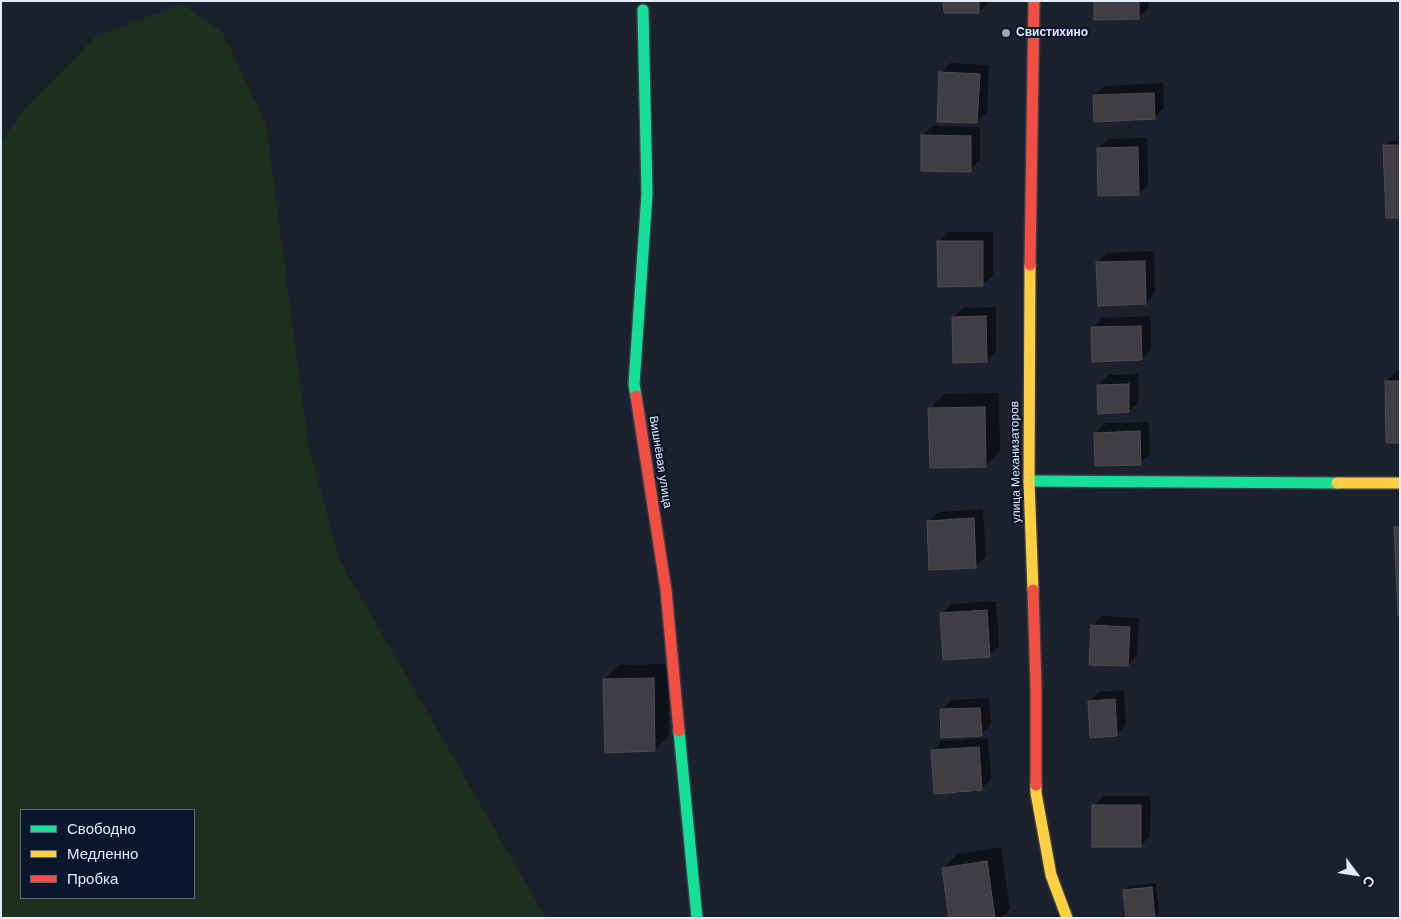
<!DOCTYPE html>
<html>
<head>
<meta charset="utf-8">
<style>
  body { margin:0 }
  #map { position:relative; width:1401px; height:919px; overflow:hidden; background:#1b212d; font-family:"DM Sans",sans-serif }
  canvas { display:block }
  .frame { position:absolute; inset:0; border:2px solid #e3ecfb; pointer-events:none }
  .legend { position:absolute; left:20px; top:809px; width:175px; height:90px; box-sizing:border-box; background:#0a162b; border:1px solid #616c7e; margin:0; padding:6px 9px; list-style:none; font-size:15px; color:#e3ecfb }
  .legend li { display:flex; align-items:center; gap:10px; height:25px }
  .legend b { width:25px; border:1px solid #616c7e }
  .north { position:absolute; left:1331px; top:849px; width:50px; height:50px; -webkit-text-stroke:4px #0a162b; paint-order:stroke; rotate:121deg; font-size:14px; font-weight:700; line-height:20px; text-align:center; color:#e3ecfb }
  .north::after { content:''; display:block; margin:auto; width:18px; height:22px; background:#e3ecfb; clip-path:polygon(50% 0,100% 100%,50% 72%,0 100%) }
</style>
</head>
<body>
<div id="map">
<canvas width="1401" height="919"></canvas>
<div class="frame"></div>
<ul class="legend">
<li><b style="height:6px;background:#16e098"></b>Свободно</li>
<li><b style="height:6px;background:#ffcf43"></b>Медленно</li>
<li><b style="height:6px;background:#f24e42"></b>Пробка</li>
</ul>
<div class="north">С</div>
</div>
<script>
const g = document.querySelector('canvas').getContext('2d');
g.lineJoin = 'round';
function paint(path, color) { g.fillStyle = color; g.fill(path, 'evenodd'); }
const poly = rows => new Path2D(rows.map(r => 'M' + r).join(''));
function stroke(path, color, width, dash) { g.strokeStyle = color; g.lineWidth = width; g.lineCap = dash ? 'butt' : 'round'; g.setLineDash(dash || []); g.stroke(path); }
function drawText(font, color, halo, rows, align = 'center') {
  g.font = font + ' "DM Sans",sans-serif'; g.lineWidth = 4; g.setLineDash([]); g.textBaseline = 'middle'; g.strokeStyle = halo; g.fillStyle = color; for (const [text, x, y, turn = 0] of rows) {
    g.save(); g.translate(x, y); g.rotate((+turn || 0) * Math.PI / 180); g.textAlign = isNaN(turn) ? turn : align; if (halo) g.strokeText(text, 0, 0); g.fillText(text, 0, 0); g.restore();
  }
}
const green = poly([
  [182,4,222,31,266,124,308,443,339,559,546,918,1,918,1,142,25,108,96,36],
  [21,810,194,810,194,898,21,898]
]);
const shadow = poly([
  [945,1,989,1,989,2,979,12],
  [1095,1,1148,1,1149,8,1139,17],
  [950,63,989,65,987,112,977,122,941,73],
  [1163,83,1164,108,1154,118,1094,96,1104,86],
  [932,126,980,127,980,160,970,170,922,136],
  [1147,138,1148,184,1139,194,1098,149,1108,139],
  [1389,141,1400,141,1400,217,1385,146],
  [948,232,993,232,993,275,983,285,939,242],
  [1154,251,1155,293,1146,303,1097,263,1107,253],
  [996,307,996,351,986,361,953,317,963,308],
  [1151,316,1151,349,1142,359,1092,328,1102,318],
  [1400,371,1400,441,1386,381,1396,372],
  [1138,374,1139,401,1129,411,1098,385,1108,375],
  [999,393,1000,451,986,466,930,409,944,394],
  [1149,422,1150,454,1140,464,1096,433,1105,423],
  [983,509,986,557,976,566,928,522,938,512],
  [996,601,999,646,989,656,941,614,951,604],
  [1102,616,1139,618,1137,655,1128,665,1092,626],
  [668,664,669,736,655,750,604,679,619,665],
  [1124,690,1126,725,1116,735,1089,701,1099,692],
  [989,698,991,725,981,735,941,710,951,700],
  [988,738,991,779,981,789,932,751,942,741],
  [1103,796,1151,796,1150,836,1140,846,1094,805],
  [1001,847,1010,909,1001,918,951,918,943,868,958,854],
  [1156,883,1159,913,1155,918,1127,918,1125,890,1129,886]
]);
const building = poly([
  [943,1,979,1,979,13,944,13,943,1],
  [1094,1,1139,1,1139,19,1094,20,1094,1],
  [939,72,980,74,977,123,937,122,939,72],
  [1154,93,1155,119,1094,122,1093,95,1154,93],
  [921,135,971,136,971,172,921,171,921,135],
  [1383,145,1400,145,1400,218,1386,218,1383,145],
  [1138,147,1139,195,1098,196,1097,148,1138,147],
  [937,241,983,241,983,286,938,287,937,241],
  [1145,261,1146,304,1098,306,1096,262,1145,261],
  [986,316,987,362,953,363,952,317,986,316],
  [1141,326,1142,360,1092,362,1091,327,1141,326],
  [1385,381,1400,381,1400,443,1386,443,1385,381],
  [1129,384,1129,412,1098,414,1097,385,1129,384],
  [985,407,986,467,930,468,928,408,985,407],
  [1140,431,1141,465,1095,466,1094,433,1140,431],
  [974,518,976,568,929,570,927,521,974,518],
  [1394,527,1400,527,1400,616,1398,616,1394,527],
  [987,610,990,657,943,660,940,613,987,610],
  [1091,625,1130,627,1128,666,1089,665,1091,625],
  [654,678,655,751,605,753,603,679,654,678],
  [1115,699,1117,736,1090,738,1088,701,1115,699],
  [980,708,982,736,941,738,940,709,980,708],
  [979,747,982,790,934,794,931,750,979,747],
  [1092,805,1141,805,1141,847,1092,847,1092,805],
  [987,861,995,918,949,918,942,868,987,861],
  [1152,887,1155,918,1126,918,1123,890,1152,887]
]);
const fast = poly([
  [636,396,634,384,647,194,643,10],
  [1029,481,1337,483],
  [679,731,697,918]
]);
const slow = poly([
  [1030,265,1029,481,1033,590],
  [1337,483,1400,483],
  [1036,785,1036,793,1051,875,1067,918]
]);
const jam = poly([
  [1030,265,1034,1],
  [636,396,666,590,679,731],
  [1033,590,1036,687,1036,785]
]);
const markers = [
  [1006,33,5,"#9da5b3"]
];
const poiNames = [
  ["Свистихино",1016,33]
];
const streetNames = [
  ["Вишнёвая улица",660,462,81],
  ["улица Механизаторов",1016,462,-91]
];
paint(green, '#1c301d');
paint(shadow, '#0007');
paint(building, '#403d43');
stroke(building, '#504c52', 1);
stroke(fast, '#383d47', 14);
stroke(slow, '#383d47', 14);
stroke(jam, '#383d47', 14);
stroke(fast, '#16e098', 11);
stroke(slow, '#ffcf43', 11);
stroke(jam, '#f24e42', 11);
for (const [x, y, r, color] of markers) { const dot = new Path2D(); dot.arc(x, y, r, 0, 2 * Math.PI); g.fillStyle = color; g.fill(dot); stroke(dot, '#0a162b', 2); }
drawText('bold 12px', '#e3ecfb', '#0a162b', poiNames, 'left');
drawText('12px', '#e3ecfb', '#0a162b', streetNames);
</script>
</body>
</html>
